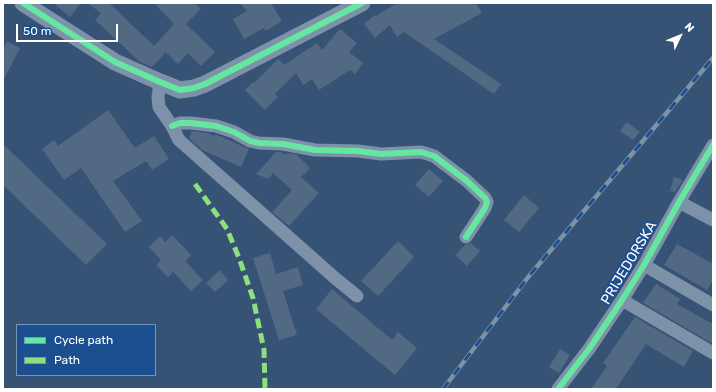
<!DOCTYPE html>
<html>
<head>
<meta charset="utf-8">
<style>
  body { margin:0 }
  #map { position:relative; width:716px; height:392px; overflow:hidden; background:#365274; font-family:Rubik,sans-serif }
  canvas { display:block }
  .frame { position:absolute; inset:0; border:4px solid #fff; pointer-events:none }
  .legend { position:absolute; left:16px; top:324px; width:140px; height:52px; box-sizing:border-box; background:#1b4f8f; border:1px solid #7695bc; margin:0; padding:5px 7px; list-style:none; font-size:12px; color:#fff }
  .legend li { display:flex; align-items:center; gap:8px; height:20px }
  .legend b { width:20px; border:1px solid #7695bc }
  .north { position:absolute; left:660px; top:16px; width:40px; height:40px; -webkit-text-stroke:3px #1b4f8f; paint-order:stroke; rotate:47deg; font-size:11px; font-weight:700; line-height:16px; text-align:center; color:#fff }
  .north::after { content:''; display:block; margin:auto; width:14px; height:18px; background:#fff; clip-path:polygon(50% 0,100% 100%,50% 72%,0 100%) }
  .scale { position:absolute; left:16px; top:24px; width:102px; height:18px; box-sizing:border-box; border:2px solid #fff; border-top:0; padding-left:5px; font-size:12px; line-height:14px; white-space:nowrap; color:#fff; -webkit-text-stroke:3px #1b4f8f; paint-order:stroke }
</style>
</head>
<body>
<div id="map">
<canvas width="716" height="392"></canvas>
<div class="frame"></div>
<ul class="legend">
<li><b style="height:5px;background:#66e7a1"></b>Cycle path</li>
<li><b style="height:5px;background:#8de07e"></b>Path</li>
</ul>
<div class="north">N</div>
<div class="scale">50 m</div>
</div>
<script>
const g = document.querySelector('canvas').getContext('2d');
g.lineJoin = 'round';
function paint(path, color) { g.fillStyle = color; g.fill(path, 'evenodd'); }
const poly = rows => new Path2D(rows.map(r => 'M' + r).join(''));
function stroke(path, color, width, dash) { g.strokeStyle = color; g.lineWidth = width; g.lineCap = dash ? 'butt' : 'round'; g.setLineDash(dash || []); g.stroke(path); }
function drawText(font, color, halo, rows, align = 'center') {
  g.font = font + ' Rubik,sans-serif'; g.lineWidth = 3.5; g.setLineDash([]); g.textBaseline = 'middle'; g.strokeStyle = halo; g.fillStyle = color; for (const [text, x, y, turn = 0] of rows) {
    g.save(); g.translate(x, y); g.rotate((+turn || 0) * Math.PI / 180); g.textAlign = isNaN(turn) ? turn : align; if (halo) g.strokeText(text, 0, 0); g.fillText(text, 0, 0); g.restore();
  }
}
const building = poly([
  [53,3,81,3,70,17],
  [87,3,109,3,154,46,174,24,154,3,195,3,201,9,186,24,215,52,201,66,188,53,178,64,166,52,152,67,140,62,95,20,101,13],
  [240,3,271,3,282,21,266,31,264,28,244,39,233,19,247,11],
  [397,3,476,3,482,13,434,39,501,84,494,94,404,32,397,37,390,25,375,38,364,24,375,15,376,16],
  [340,29,357,43,349,52,363,63,355,74,350,70,319,90,312,79,303,85,296,73,275,94,278,97,265,110,245,90,253,82,254,83,278,59,284,65,317,43,322,50],
  [7,41,20,48,3,81,3,49],
  [108,110,135,148,154,136,169,159,152,170,146,161,113,181,142,221,125,232,81,168,64,180,42,149,54,140,58,146],
  [627,122,640,132,633,140,620,131],
  [192,131,208,133,215,136,215,134,249,149,241,167,202,150,189,138],
  [3,144,107,244,86,265,3,185],
  [276,152,281,152,285,155,287,153,296,154,310,168,301,177,319,193,289,226,272,212,292,190,273,173,268,179,256,174],
  [429,169,443,181,429,197,415,185],
  [674,177,683,180,675,192,670,191],
  [524,195,539,208,519,232,504,220],
  [172,235,191,255,185,261,203,280,191,291,173,272,168,277,156,265,161,260,149,247,160,236,165,242],
  [398,241,414,257,378,296,361,281],
  [471,243,480,251,467,266,455,255,465,245],
  [677,244,713,264,713,280,707,290,664,265],
  [270,253,276,274,298,267,303,285,283,291,297,335,279,340,253,258],
  [220,270,228,280,215,292,206,283],
  [656,284,680,299,677,304,713,324,713,344,643,303],
  [332,289,392,340,398,332,417,348,395,375,316,309],
  [635,317,693,351,684,367,646,344,616,389,591,389,607,366,603,363],
  [560,349,570,355,559,373,549,367]
]);
const minor = poly([
  [160,82,158,97,159,107,172,126,179,140,335,278,357,296],
  [172,126,180,123,191,123,216,126,234,132,250,141,259,143,283,144,315,150,358,151,381,154,421,152,434,156,467,181,485,198,487,202,485,208,466,237],
  [679,202,713,220],
  [644,265,713,305],
  [622,300,713,353],
  [558,389,589,349,622,300,644,265,679,202,713,145]
]);
const tertiary = poly([
  [23,3,115,62,160,82,180,90,194,88,205,84,362,3]
]);
const rail = poly([
  [443,389,529,276,713,58]
]);
const quiet = poly([
  [195,184,227,229,239,258,253,298,264,350,265,389]
]);
const cycleway = poly([
  [23,3,115,62,160,82,180,90,194,88,205,84,362,3],
  [172,126,180,123,191,123,216,126,234,132,250,141,259,143,283,144,315,150,358,151,381,154,421,152,434,156,467,181,485,198,487,202,485,208,466,237],
  [558,389,589,349,622,300,644,265,679,202,713,145]
]);
const streetNames = [
  ["PRIJEDORSKA",629,263,-59]
];
paint(building, '#526984');
stroke(minor, '#7d92a8', 13);
stroke(tertiary, '#7d92a8', 17);
stroke(rail, '#7e92a7', 4.5);
stroke(rail, '#1b4f8f', 3, [9]);
stroke(quiet, '#8de07e', 5, [10, 5]);
stroke(cycleway, '#66e7a1', 6);
drawText('14px', '#fff', '#1b4f8f', streetNames);
</script>
</body>
</html>
